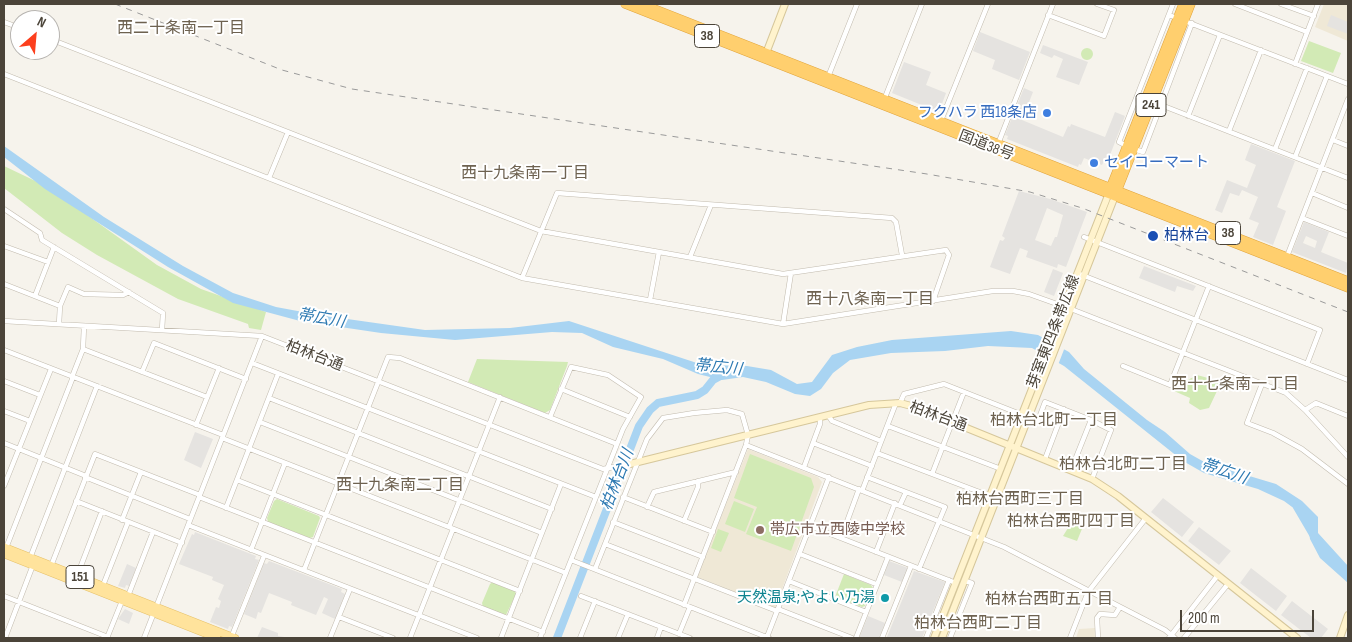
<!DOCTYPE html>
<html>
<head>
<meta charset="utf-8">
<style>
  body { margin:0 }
  #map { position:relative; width:1352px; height:642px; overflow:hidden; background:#f6f3ec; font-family:"Sofia Sans Condensed",sans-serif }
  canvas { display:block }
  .frame { position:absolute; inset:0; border:5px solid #4b4439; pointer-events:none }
  .north { position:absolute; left:10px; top:10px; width:50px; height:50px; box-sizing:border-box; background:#fff; border:1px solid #b7b4b0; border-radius:50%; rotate:27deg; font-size:14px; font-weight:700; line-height:20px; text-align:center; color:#4b4439 }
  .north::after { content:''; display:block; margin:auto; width:18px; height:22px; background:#fc3f1d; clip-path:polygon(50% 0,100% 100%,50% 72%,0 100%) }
  .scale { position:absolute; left:1180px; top:610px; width:134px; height:22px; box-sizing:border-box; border:2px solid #4b4439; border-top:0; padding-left:6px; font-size:15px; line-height:18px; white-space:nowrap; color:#4b4439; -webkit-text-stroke:4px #fff; paint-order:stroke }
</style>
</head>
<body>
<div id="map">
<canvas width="1352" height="642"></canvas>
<div class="frame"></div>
<div class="north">N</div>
<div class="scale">200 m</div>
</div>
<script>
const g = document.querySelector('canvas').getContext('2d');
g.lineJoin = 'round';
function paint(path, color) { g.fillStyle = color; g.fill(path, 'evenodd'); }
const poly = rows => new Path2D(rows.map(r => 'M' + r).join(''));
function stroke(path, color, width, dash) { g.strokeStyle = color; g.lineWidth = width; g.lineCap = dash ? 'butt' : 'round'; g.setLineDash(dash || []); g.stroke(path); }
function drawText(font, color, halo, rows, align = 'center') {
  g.font = font + ' "Sofia Sans Condensed","Noto Sans JP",sans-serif'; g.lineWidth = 4; g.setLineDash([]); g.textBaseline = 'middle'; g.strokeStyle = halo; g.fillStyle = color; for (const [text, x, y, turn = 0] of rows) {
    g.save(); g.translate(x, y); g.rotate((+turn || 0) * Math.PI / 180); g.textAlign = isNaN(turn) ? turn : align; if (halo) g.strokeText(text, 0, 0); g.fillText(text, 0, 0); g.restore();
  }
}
const education = poly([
  [1324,4,1348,4,1348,41,1315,27],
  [748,449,818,477,822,482,775,608,697,577],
  [1095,628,1095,638,1076,638,1079,629]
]);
const green = poly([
  [1309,41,1341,53,1333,73,1301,61],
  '1081 54a6 6 0 1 1 12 0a6 6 0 1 1-12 0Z',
  [4,166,48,187,157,265,201,289,266,312,261,330,249,328,248,324,178,299,97,255,62,233,4,188],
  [477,359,568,362,567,366,550,410,545,413,468,382],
  [1197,375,1223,382,1222,388,1217,391,1209,408,1200,410,1189,403,1190,398,1174,391,1175,387],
  [750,454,811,478,814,487,791,551,746,534,757,507,734,498],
  [277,499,319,516,320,518,313,537,310,538,268,522,267,518,274,501],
  [734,501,754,509,745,532,725,524],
  [1078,517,1086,519,1077,541,1063,536,1068,528,1068,524],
  [718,529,729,533,721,552,711,548],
  [844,574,871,585,873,588,865,606,862,607,835,597],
  [493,582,515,591,516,594,506,615,483,607,482,603,490,584]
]);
const parking = poly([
  [1331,15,1348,22,1348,34,1327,26],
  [980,32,1030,52,1019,80,992,69,995,60,973,51],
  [1043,45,1088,62,1079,85,1056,77,1063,59,1054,55,1052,58,1040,53],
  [904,62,931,72,926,85,946,93,939,112,892,93],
  [1024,88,1033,92,1022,120,1063,137,1068,126,1070,127,1071,124,1105,137,1115,112,1125,116,1107,163,1104,161,1102,165,1084,158,1081,165,1079,164,1078,167,1007,139,1008,136,1005,135],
  [1251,144,1295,161,1277,207,1286,211,1273,245,1253,237,1259,223,1249,219,1258,197,1242,190,1239,196,1230,193,1222,213,1215,210,1227,180,1247,188,1256,165,1245,160],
  [1019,191,1050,199,1087,212,1066,267,1058,264,1057,268,1026,257,1028,251,1020,248,1010,274,990,267,1000,240,1003,241,1005,238,1002,236],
  [1047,208,1063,215,1057,237,1055,237,1051,246,1035,240],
  [1304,222,1329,232,1321,252,1348,263,1346,273,1292,252],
  [1306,236,1317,241,1315,248,1303,243],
  [1144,266,1196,286,1193,291,1177,286,1175,292,1139,278],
  [1053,269,1063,273,1054,296,1044,292],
  [195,432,213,439,201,468,184,460],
  [1163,498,1194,522,1182,537,1151,512],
  [1199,527,1231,551,1219,565,1188,541],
  [195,532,256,556,255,559,259,560,232,627,229,626,228,629,210,622,216,607,219,608,221,601,218,599,224,585,212,580,213,577,179,564,192,534,194,535],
  [269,561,342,589,341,592,345,594,335,619,322,613,328,599,324,597,316,615,291,605,292,602,269,593,261,613,258,612,256,619,244,614,264,563,267,564],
  [889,561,908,568,902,582,884,575],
  [127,564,136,568,129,586,126,585,125,588,118,586],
  [1251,568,1287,596,1276,611,1240,583],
  [914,571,945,582,922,638,890,638,887,637],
  [1292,601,1328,629,1321,638,1311,638,1281,615],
  [125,609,133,613,129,624,118,619],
  [868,616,885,623,879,638,859,638],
  [262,627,278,633,278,636,291,638,257,638]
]);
const water = poly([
  [4,146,104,217,183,266,233,293,276,307,319,315,425,330,510,328,569,321,703,365,747,366,771,370,797,384,812,382,832,355,857,347,892,340,1011,331,1038,335,1069,352,1084,369,1147,420,1165,432,1190,454,1206,463,1276,484,1302,501,1318,517,1318,533,1348,566,1348,583,1320,558,1310,539,1307,518,1284,501,1258,489,1204,473,1183,461,1064,366,1032,348,988,346,945,351,891,353,850,360,833,373,821,389,810,396,795,394,766,382,743,377,722,380,698,374,663,359,613,347,582,333,552,332,455,340,381,333,300,321,233,303,168,267,45,189,4,157]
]);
const pier = poly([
  [1045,336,1065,347,1058,365,1038,354]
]);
const river = poly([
  [1297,507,1314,536],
  [557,638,639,426,650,410,658,403,697,395,705,390,713,380,724,374]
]);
const street = poly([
  [1235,4,1307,32],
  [1281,4,1314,16],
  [1048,15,1104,36,1114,10,1097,4],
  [1169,15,1348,84],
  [4,22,20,28],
  [50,39,541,231,783,274,946,250,949,255,933,301],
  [1295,64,1318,4],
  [4,74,522,278,783,324,993,291,1013,291,1029,294,1071,309,1286,393,1305,410,1316,403,1348,416],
  [828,77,857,4],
  [884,100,922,4],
  [1161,105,1348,178],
  [1188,116,1220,35],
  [940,123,988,4],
  [1229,131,1261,50],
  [1333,140,1348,146],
  [998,144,1053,4],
  [1127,146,1119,142,1173,4],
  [1134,149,1143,152,1192,23],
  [1275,149,1307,68],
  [1295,157,1327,76],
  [269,178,288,132],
  [1312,193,1348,208],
  [4,209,40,233,42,240,163,313,162,330],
  [1302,218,1348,236],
  [1084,237,1320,330,1307,364],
  [4,246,48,262],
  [690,257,711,205],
  [1286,259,1348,99],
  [1077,273,1348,380],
  [522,278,557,193,892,218,896,222,902,255],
  [4,284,60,306,59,324],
  [35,296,54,247],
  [650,300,659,252],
  [60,306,68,287,84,294,123,295,129,292],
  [4,321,262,336,603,469,630,464],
  [783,324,791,273],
  [84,326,83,349,207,397],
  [4,350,223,435],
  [252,363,596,497],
  [1123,366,1170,385,1209,286],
  [142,372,154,343,246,379],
  [72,377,83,349],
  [4,381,40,395],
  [1262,384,1247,423,1273,433,1302,449,1348,484],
  [561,389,630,417],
  [269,398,552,509],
  [900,403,904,394,944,384,1038,421,1045,402,1091,420,1111,430,1092,479],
  [1305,410,1348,457],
  [4,411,30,421],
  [828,415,832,421,881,441],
  [260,422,542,533],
  [196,425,219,368],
  [888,426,1001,469],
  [222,438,566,573],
  [4,443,86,476],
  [813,443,872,466],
  [746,445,1004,547,1165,630,1175,638],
  [877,453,982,493],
  [1045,459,1064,409],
  [804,467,820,424,820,418],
  [1071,470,1091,420],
  [932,474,964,392],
  [85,477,190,519],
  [867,477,945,507,919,569],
  [237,480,520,591],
  [4,486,51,369],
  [862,491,896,403],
  [199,497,543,632],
  [623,497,713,532],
  [76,501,182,543],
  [900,505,906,492],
  [647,507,654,492,736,472],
  [226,508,278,374],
  [122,520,141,472],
  [684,521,698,487,698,481],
  [613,522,703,557],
  [188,525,477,638],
  [810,526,956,583],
  [449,527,500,397],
  [841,538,859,489],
  [605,544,777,611],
  [6,548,73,377],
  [251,550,285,463],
  [876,552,895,503],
  [800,554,876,584],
  [30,558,97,386],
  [571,560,769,638],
  [51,566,95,454,200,495],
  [595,569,647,439,663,418,694,413,727,410,742,414,748,435,746,445,684,605],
  [304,570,388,357,400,358,617,444],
  [77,576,102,511],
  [789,581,866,612],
  [102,588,128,522],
  [4,596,108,637],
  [581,596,690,638],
  [778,609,852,638],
  [339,617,393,638],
  [679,634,690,607],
  [767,637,829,477],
  [5,638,33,565],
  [107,638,122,601,128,596,153,532],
  [144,638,262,336],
  [231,638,264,556],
  [330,638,350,589],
  [410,638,453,529],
  [501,638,561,484],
  [540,638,623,429,641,397,608,375,571,367,550,417],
  [580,638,595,601],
  [618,638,628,614],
  [657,638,661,627],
  [856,638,888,557],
  [882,638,911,566],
  [926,638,949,580],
  [950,638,972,583,965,581],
  [1070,638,1088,592,1146,518],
  [1098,638,1097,618,1100,614,1115,615,1120,607],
  [1169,638,1218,575],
  [1184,638,1228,584]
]);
const secondary = poly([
  [765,56,785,4],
  [630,464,869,405,900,403,915,407,1092,479,1118,496,1297,638],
  [934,638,1109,193],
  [942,638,1115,196],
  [1340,638,1348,615]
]);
const primary = poly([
  [4,547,235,638],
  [4,554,217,638]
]);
const highway = poly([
  [625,4,1348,288],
  [642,4,1348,281],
  [1109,191,1183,4],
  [1116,194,1191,4]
]);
const rail = poly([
  [115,4,282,70,352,89,927,174,1030,192,1082,208,1348,312]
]);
const markers = [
  [1047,113,5,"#3f7fe0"],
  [1094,163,5,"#3f7fe0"],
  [1153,236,6,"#1a4fb4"],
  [760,530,5,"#8d6e63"],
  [885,598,5,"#0f9aa8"]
];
const shields = [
  [707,36,25],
  [1151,105,30],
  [1228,233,25],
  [80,577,28]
];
const shieldNames = [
  ["38",707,36],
  ["241",1151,105],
  ["38",1228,233],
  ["151",80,577]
];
const shopNames = [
  ["フクハラ 西18条店",1037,113],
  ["セイコーマート",1104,163,"left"]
];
const streetNames = [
  ["国道38号",986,146,21],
  ["芽室東四条帯広線",1054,332,-69],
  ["柏林台通",314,356,21],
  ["柏林台通",938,417,20]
];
const transitNames = [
  ["柏林台",1164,236]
];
const educationNames = [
  ["帯広市立西陵中学校",770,530]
];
const cultureNames = [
  ["天然温泉;やよい乃湯",875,598]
];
const neighbourhoodNames = [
  ["西二十条南一丁目",181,29],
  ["西十九条南一丁目",525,174],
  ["西十八条南一丁目",870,300],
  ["西十七条南一丁目",1235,385],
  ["柏林台北町一丁目",1054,421],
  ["柏林台北町二丁目",1123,465],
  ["西十九条南二丁目",400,486],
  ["柏林台西町三丁目",1020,500],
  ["柏林台西町四丁目",1071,522],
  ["柏林台西町五丁目",1049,600],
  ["柏林台西町二丁目",978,624]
];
const waterNames = [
  ["帯広川",321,319,10],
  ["帯広川",718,368,6],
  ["帯広川",1224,472,19],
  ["柏林台川",618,480,-69]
];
paint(education, '#efe8d6');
paint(green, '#d2eab5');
paint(parking, '#e5e3e0');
paint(water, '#a9d4f2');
paint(pier, '#f6f3ec');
stroke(river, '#a9d4f2', 8);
stroke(street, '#c2bbae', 5.5);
stroke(secondary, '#d6c79b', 8);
stroke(primary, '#e6c16a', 8);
stroke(highway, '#e0a43c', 9);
stroke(street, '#fff', 4.5);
stroke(secondary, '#fff3cd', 6);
stroke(primary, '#ffe39c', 7);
stroke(highway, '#ffcf6e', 8);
stroke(rail, '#9a9a9a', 1, [6, 6]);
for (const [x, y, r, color] of markers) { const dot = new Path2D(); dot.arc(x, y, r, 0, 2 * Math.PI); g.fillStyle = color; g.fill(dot); stroke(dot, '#fff', 2); }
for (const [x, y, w] of shields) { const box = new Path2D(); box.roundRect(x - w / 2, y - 11.5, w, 23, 4); g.fillStyle = '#fff'; g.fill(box); stroke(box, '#4b4439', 1); }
drawText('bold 14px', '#4b4439', null, shieldNames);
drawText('15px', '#366cbe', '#fff', shopNames, 'right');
drawText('15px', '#4b4439', '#fff', streetNames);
drawText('15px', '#164399', '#fff', transitNames, 'left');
drawText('15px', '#785e54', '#fff', educationNames, 'left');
drawText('15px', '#0d838f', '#fff', cultureNames, 'right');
drawText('16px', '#6e6250', '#fff', neighbourhoodNames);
drawText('italic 16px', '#2e7ab2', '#fff', waterNames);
</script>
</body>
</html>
